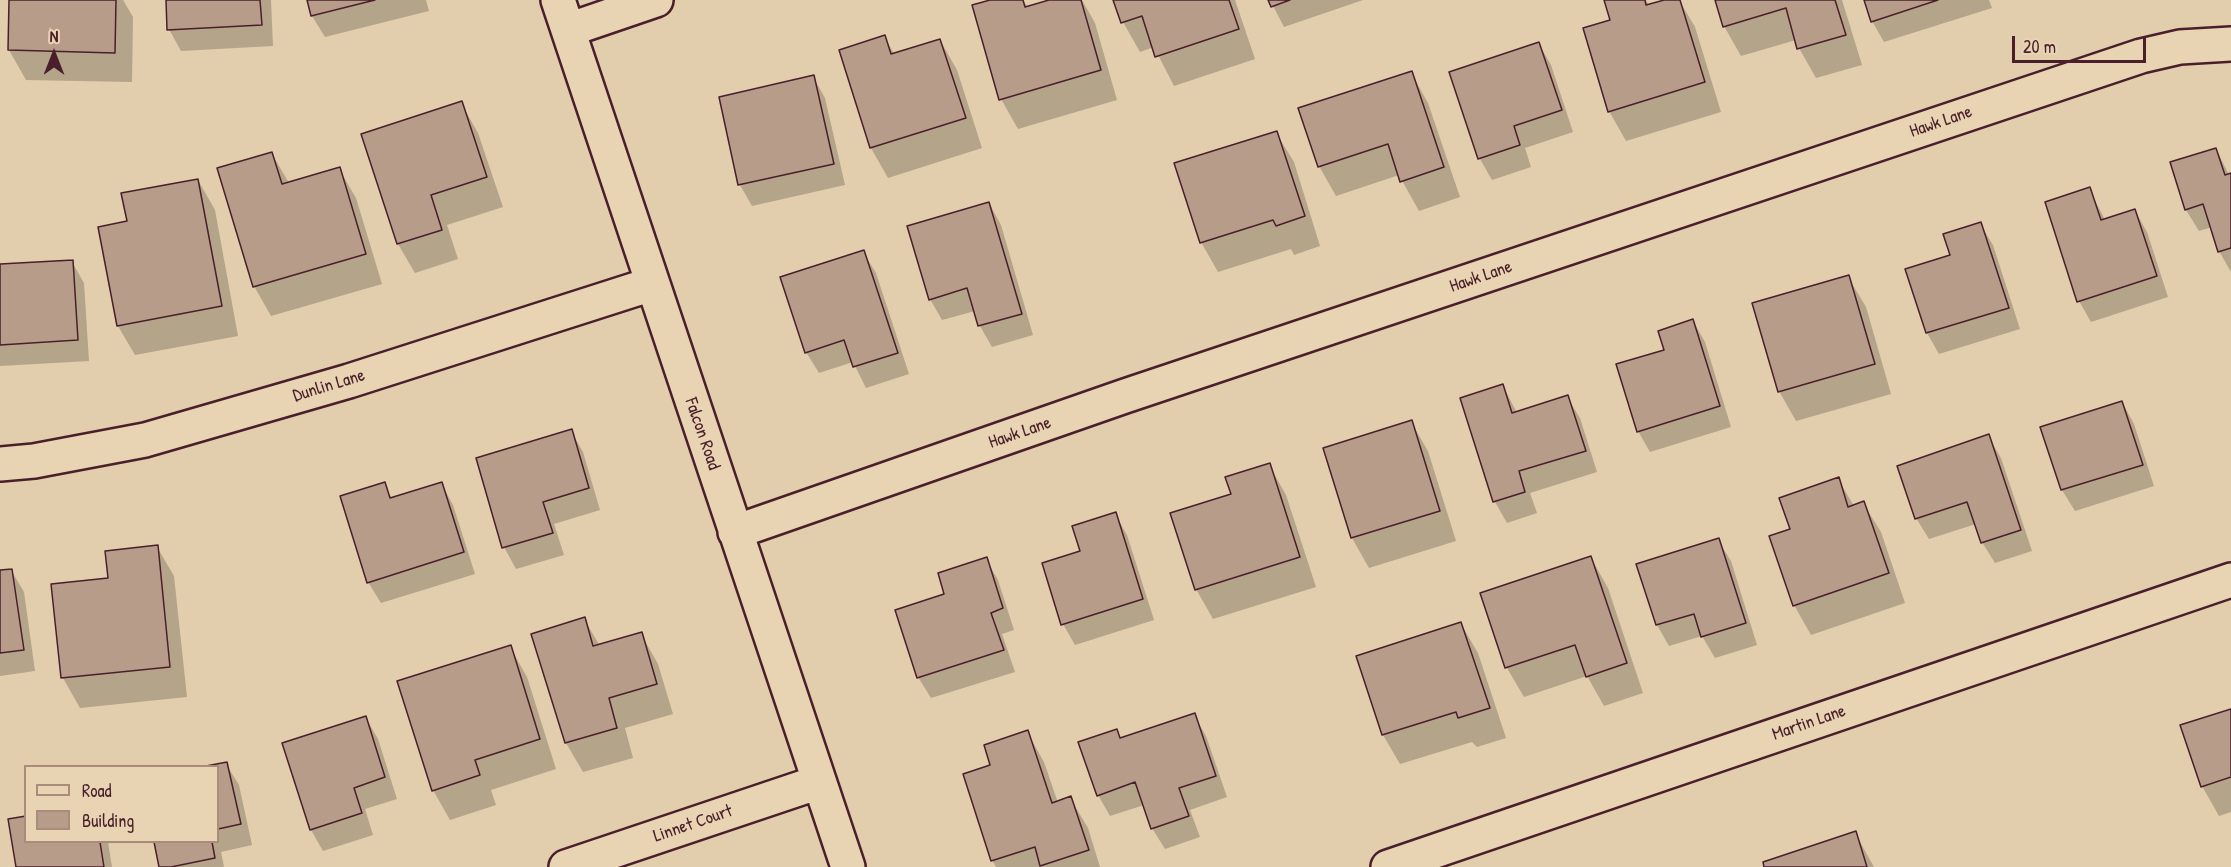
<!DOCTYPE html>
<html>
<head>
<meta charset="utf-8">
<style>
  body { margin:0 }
  #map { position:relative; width:2231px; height:867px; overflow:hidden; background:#e2cdad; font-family:"Patrick Hand",sans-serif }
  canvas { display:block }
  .legend { position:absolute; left:24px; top:765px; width:195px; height:78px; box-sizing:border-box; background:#e8d4b2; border:2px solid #a98c7c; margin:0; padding:8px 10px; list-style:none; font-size:18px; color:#4a1f2b }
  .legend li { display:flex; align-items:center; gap:12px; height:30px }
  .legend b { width:30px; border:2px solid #a98c7c }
  .north { position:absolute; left:24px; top:24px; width:60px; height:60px; -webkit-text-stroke:4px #e8d4b2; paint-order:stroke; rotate:0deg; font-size:16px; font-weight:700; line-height:24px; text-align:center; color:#4a1f2b }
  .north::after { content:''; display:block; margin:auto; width:21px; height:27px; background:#4a1f2b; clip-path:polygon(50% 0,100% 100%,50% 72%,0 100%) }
  .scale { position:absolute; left:2012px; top:36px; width:134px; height:27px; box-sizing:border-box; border:3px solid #4a1f2b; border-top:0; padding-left:8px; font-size:18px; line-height:21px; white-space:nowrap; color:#4a1f2b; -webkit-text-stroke:4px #e8d4b2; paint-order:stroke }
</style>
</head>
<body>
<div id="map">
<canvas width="2231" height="867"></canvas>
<ul class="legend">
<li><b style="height:8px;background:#e8d4b2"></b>Road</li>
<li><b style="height:16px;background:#b79c89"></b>Building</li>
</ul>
<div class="north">N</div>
<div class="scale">20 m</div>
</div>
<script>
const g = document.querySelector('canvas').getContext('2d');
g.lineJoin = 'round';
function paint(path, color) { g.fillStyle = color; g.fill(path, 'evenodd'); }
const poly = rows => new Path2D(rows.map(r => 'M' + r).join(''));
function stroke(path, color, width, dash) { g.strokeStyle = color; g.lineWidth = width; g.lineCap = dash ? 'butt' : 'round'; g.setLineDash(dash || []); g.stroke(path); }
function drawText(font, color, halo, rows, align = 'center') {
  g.font = font + ' "Patrick Hand",sans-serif'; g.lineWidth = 4.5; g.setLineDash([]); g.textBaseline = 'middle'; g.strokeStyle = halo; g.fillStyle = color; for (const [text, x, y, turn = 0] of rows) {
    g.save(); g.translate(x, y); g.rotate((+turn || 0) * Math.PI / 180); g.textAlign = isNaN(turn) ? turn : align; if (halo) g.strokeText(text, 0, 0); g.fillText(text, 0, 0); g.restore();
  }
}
const shadow = poly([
  [10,0,123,0,133,17,132,82,26,80,9,50],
  [167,0,271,0,273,46,181,51,169,29],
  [308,0,426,0,429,11,325,37,312,16],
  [996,0,1023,0,1028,8,1054,0,1082,0,1095,23,1117,100,1018,129,1001,99],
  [1115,0,1235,0,1255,59,1174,86,1154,47,1140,52,1123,22],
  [1270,0,1363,0,1284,27],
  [1607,0,1646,0,1649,6,1670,0,1679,0,1695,27,1721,112,1626,141,1609,111,1612,21],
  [1716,0,1842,0,1862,65,1816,78,1799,48,1796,40,1741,56,1724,26],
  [1865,0,1989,0,1992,8,1884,42,1872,21],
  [884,37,895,55,940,40,957,70,982,148,888,178,871,148,841,51],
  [1539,44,1551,65,1573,132,1525,148,1531,167,1492,180,1480,159,1451,73],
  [1411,73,1428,103,1460,197,1419,211,1399,175,1336,196,1319,166],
  [813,77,825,98,845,185,752,206,740,185,721,98],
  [461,103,478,133,503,207,447,225,458,259,415,273,398,244],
  [1276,133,1294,162,1320,246,1294,255,1291,249,1218,272,1201,242],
  [2216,149,2229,175,2231,175,2231,272,2219,251,2212,227,2199,231,2186,210,2172,163],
  [272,154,289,183,339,169,356,198,382,284,271,316,254,286],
  [198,180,215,210,238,336,135,355,118,326,128,223],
  [2089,189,2105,220,2135,211,2147,232,2168,297,2091,322,2079,301],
  [989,203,1001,225,1033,335,992,347,980,326,975,311,942,320,930,299],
  [1980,224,1993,245,2020,329,1939,354,1927,333,1906,270,1952,256],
  [863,252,876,273,909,374,866,388,853,362,819,373,806,352],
  [72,262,84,283,89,361,0,366,0,266],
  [1848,277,1866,307,1891,394,1796,421,1779,391],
  [1693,321,1705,342,1731,427,1650,452,1638,431],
  [1503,386,1517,413,1567,397,1580,418,1597,472,1530,493,1537,513,1507,523,1495,502,1462,399],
  [2122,402,2134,424,2154,486,2075,511,2062,490,2042,428],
  [1411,422,1428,451,1456,541,1369,568,1352,538,1325,449],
  [571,431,583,452,600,510,554,524,564,555,516,569,504,547],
  [1988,436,2001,458,2032,551,1995,563,1982,542,1976,524,1929,539,1916,518],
  [1269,465,1286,495,1316,587,1213,619,1196,589,1233,495],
  [1838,479,1854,506,1863,503,1881,532,1905,603,1811,635,1794,605,1791,530],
  [441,483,453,505,475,574,381,603,368,582,384,484,392,499],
  [1115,514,1127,535,1154,620,1075,645,1063,624,1082,552],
  [1718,540,1731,561,1757,645,1715,658,1702,636,1669,646,1657,625,1638,565],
  [157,547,174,576,187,697,80,708,63,678,53,585,109,580],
  [1591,558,1608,588,1643,693,1604,706,1587,676,1524,697,1507,668,1482,594],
  [986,559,998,580,1014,630,1002,634,1015,672,931,698,918,677,946,595],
  [11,570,24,592,35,671,0,676,0,572],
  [584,619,600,646,641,634,658,664,673,714,625,728,633,758,583,772,566,743,533,635],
  [1461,624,1478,653,1506,738,1477,747,1472,742,1400,764,1383,735],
  [510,647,527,677,556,769,491,790,496,805,450,820,433,790],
  [2231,710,2231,812,2219,816,2202,786],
  [1194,715,1206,736,1227,797,1190,810,1200,837,1165,849,1152,828,1144,805,1110,816,1098,795,1116,730,1121,739],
  [366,718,378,739,397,799,365,809,373,835,323,851,311,830,284,744],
  [1027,732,1044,762,1058,803,1070,798,1088,828,1100,867,996,867,992,860,992,766],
  [226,764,239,785,252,845,221,852,224,867,161,867,155,842,218,842,218,766,213,766],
  [1855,833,1874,867,1766,867],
  [26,842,108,842,112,867,17,867]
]);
const building = poly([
  [9,0,116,0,115,53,8,50,9,0],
  [166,0,260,0,262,25,167,30,166,0],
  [307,0,375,0,311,16,307,0],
  [990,0,1023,0,1025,7,1049,0,1081,0,1101,70,999,100,972,5,990,0],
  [1113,0,1229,0,1239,29,1155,57,1142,16,1121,23,1113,0],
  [1268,0,1290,0,1271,7,1268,0],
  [1604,0,1645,0,1646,5,1664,0,1680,0,1705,82,1608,112,1583,28,1610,20,1604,0],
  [1715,0,1835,0,1846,35,1797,49,1786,8,1723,27,1715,0],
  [1864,0,1938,0,1871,22,1864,0],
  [885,35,891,54,940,39,966,118,870,148,839,50,885,35],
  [1539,42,1562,110,1514,126,1520,145,1478,159,1449,72,1539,42],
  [1412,71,1444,167,1400,182,1388,144,1318,167,1298,108,1412,71],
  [814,75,834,164,738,185,719,97,814,75],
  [462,101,487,177,431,195,442,230,397,244,361,134,462,101],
  [1277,131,1305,216,1276,226,1273,220,1200,243,1174,163,1277,131],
  [2216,148,2225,175,2231,173,2231,248,2218,252,2203,204,2185,210,2170,162,2216,148],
  [272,152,282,184,340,167,366,254,253,287,217,168,272,152],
  [198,179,222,306,117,326,98,227,127,221,121,193,198,179],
  [2090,187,2101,220,2135,209,2157,276,2077,302,2045,202,2090,187],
  [989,202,1022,314,978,326,967,288,929,300,907,226,989,202],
  [1981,222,2009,308,1926,333,1905,269,1950,255,1943,234,1981,222],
  [864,250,898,353,853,367,844,340,805,353,780,277,864,250],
  [73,260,78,340,0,345,0,264,73,260],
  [1849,275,1875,364,1778,392,1752,303,1849,275],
  [1693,319,1720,406,1637,432,1616,364,1664,350,1658,331,1693,319],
  [1503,384,1512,413,1568,395,1586,451,1519,471,1525,492,1493,502,1460,398,1503,384],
  [2122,401,2143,465,2061,490,2040,427,2122,401],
  [1412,420,1440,511,1351,538,1323,448,1412,420],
  [572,429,589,488,543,502,553,533,502,548,476,458,572,429],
  [1989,434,2021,530,1981,543,1967,502,1915,519,1897,466,1989,434],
  [1270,463,1300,557,1195,590,1170,513,1231,494,1225,477,1270,463],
  [1839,477,1848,507,1864,501,1889,573,1793,606,1769,536,1790,529,1779,498,1839,477],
  [385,482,390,498,442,482,464,552,367,583,340,496,385,482],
  [1116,512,1143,599,1061,625,1042,563,1080,551,1072,526,1116,512],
  [1719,538,1746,623,1701,637,1694,614,1656,625,1636,564,1719,538],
  [158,545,170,667,61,678,51,584,108,578,105,551,158,545],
  [1591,556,1627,663,1586,677,1575,645,1505,668,1480,593,1591,556],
  [987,557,1003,608,991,613,1004,650,917,678,895,610,944,594,938,573,987,557],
  [12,569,24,650,0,653,0,570,12,569],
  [585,617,593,646,642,632,657,684,609,698,617,728,565,743,531,634,585,617],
  [1461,622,1490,708,1458,718,1456,712,1382,735,1356,656,1461,622],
  [511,645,540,739,475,760,480,775,432,791,397,681,511,645],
  [2231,709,2231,777,2201,787,2180,725,2231,709],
  [1195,713,1216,776,1179,788,1189,816,1151,829,1135,782,1097,796,1078,742,1117,729,1120,738,1195,713],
  [366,716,385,777,354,788,362,813,310,830,282,743,366,716],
  [1028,730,1052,803,1071,796,1089,850,1040,866,1035,847,991,861,963,774,990,765,984,745,1028,730],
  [227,762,241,824,218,829,218,766,206,766,227,762],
  [26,816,26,842,100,842,104,867,16,867,8,819,26,816],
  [1856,831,1867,867,1764,867,1763,862,1856,831],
  [154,842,212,842,215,858,171,867,159,867,154,842]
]);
const minor = poly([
  [558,0,848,867],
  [568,30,656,0],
  [0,464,34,461,145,440,349,381,652,284],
  [735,532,1125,396,2141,56,2180,47,2231,44],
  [566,867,819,782],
  [1388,867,2231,580]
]);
const streetNames = [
  ["Hawk Lane",1941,122,-19],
  ["Hawk Lane",1481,277,-19],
  ["Dunlin Lane",329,386,-17],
  ["Hawk Lane",1020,433,-19],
  ["Falcon Road",702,434,71],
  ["Martin Lane",1809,723,-19],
  ["Linnet Court",693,824,-19]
];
paint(shadow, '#0003');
paint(building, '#b79c89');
stroke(building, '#4a1f2b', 1.5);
stroke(minor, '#4a1f2b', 38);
stroke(minor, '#e8d4b2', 33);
drawText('18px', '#4a1f2b', '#e8d4b2', streetNames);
</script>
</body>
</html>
